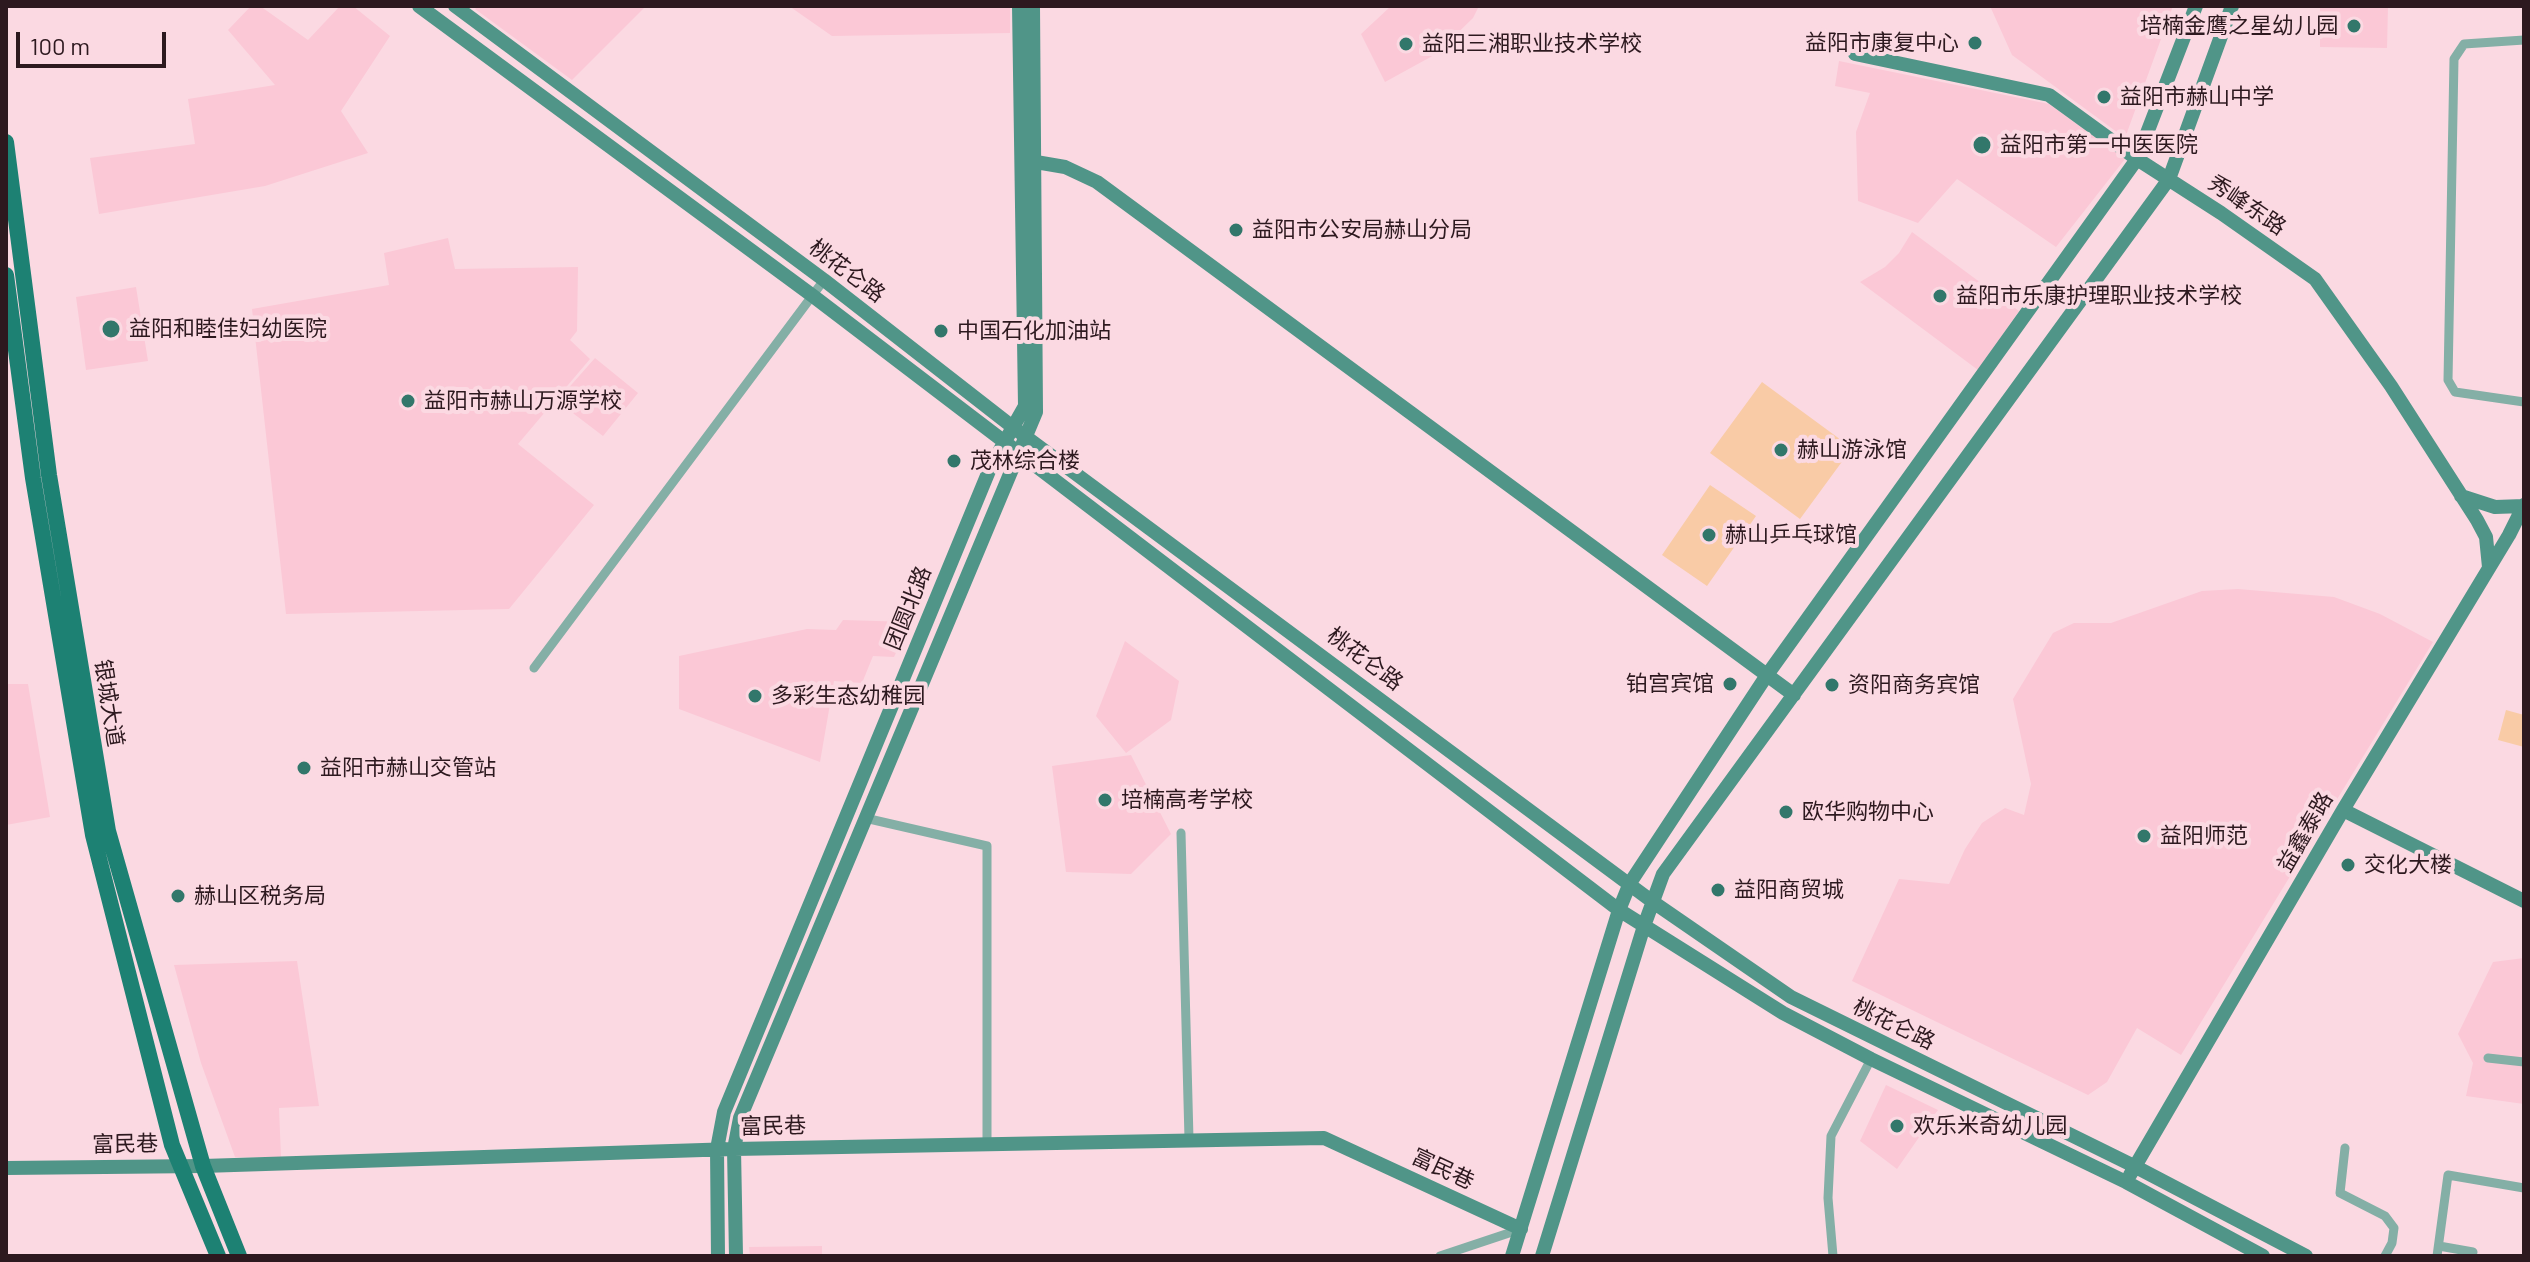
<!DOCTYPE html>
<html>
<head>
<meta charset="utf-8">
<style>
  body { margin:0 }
  #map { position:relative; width:2530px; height:1262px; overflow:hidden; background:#fbd9e2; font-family:Barlow,sans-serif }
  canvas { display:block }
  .frame { position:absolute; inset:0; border:8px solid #2d191f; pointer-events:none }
  .scale { position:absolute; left:16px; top:32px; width:150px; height:36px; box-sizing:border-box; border:4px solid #2d191f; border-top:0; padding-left:10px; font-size:24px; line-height:28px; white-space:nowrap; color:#2d191f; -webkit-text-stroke:6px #fbd9e2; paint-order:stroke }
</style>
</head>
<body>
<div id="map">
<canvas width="2530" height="1262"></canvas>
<div class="frame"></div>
<div class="scale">100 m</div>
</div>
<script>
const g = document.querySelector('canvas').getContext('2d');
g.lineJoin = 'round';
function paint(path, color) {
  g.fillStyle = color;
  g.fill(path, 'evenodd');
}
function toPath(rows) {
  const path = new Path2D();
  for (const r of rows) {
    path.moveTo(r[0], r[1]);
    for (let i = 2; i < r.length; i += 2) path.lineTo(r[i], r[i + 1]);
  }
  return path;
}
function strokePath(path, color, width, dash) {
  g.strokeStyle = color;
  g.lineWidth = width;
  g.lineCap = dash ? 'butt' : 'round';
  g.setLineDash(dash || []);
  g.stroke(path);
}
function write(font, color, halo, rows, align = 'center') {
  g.font = font + ' Barlow,"Noto Sans SC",sans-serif';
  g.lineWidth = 8;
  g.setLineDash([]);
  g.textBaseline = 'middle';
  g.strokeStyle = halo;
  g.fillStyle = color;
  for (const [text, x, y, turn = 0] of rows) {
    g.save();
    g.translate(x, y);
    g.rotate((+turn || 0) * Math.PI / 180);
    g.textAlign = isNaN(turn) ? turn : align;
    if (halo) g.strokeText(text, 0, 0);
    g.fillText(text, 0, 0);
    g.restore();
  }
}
const built = toPath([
  [251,6,260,6,308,40,340,6,353,6,390,36,341,111,368,153,265,186,99,214,90,158,195,144,188,99,275,85,228,30],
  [478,6,646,6,572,80,475,9],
  [789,6,1010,6,1010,33,832,36],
  [1391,6,1479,6,1473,18,1436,54,1385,82,1361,34],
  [1990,6,2173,6,2125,138,2012,55],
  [2320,6,2388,6,2387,48,2320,47],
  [1839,61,2049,104,2125,159,2056,247,1957,179,1918,223,1858,201,1856,132,1870,93,1835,86],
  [1912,232,2019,311,1978,370,1860,282,1885,267,1899,253],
  [448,238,455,269,578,267,577,331,570,340,590,359,518,444,594,505,509,609,286,614,252,309,389,285,384,253],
  [136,287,148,361,86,370,76,297],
  [595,358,638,393,603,436,557,401],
  [2238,589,2334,597,2380,614,2433,642,2181,1055,2137,1028,2107,1082,2088,1095,1852,981,1899,879,1949,884,1965,849,1982,823,2005,808,2024,815,2031,784,2013,699,2053,633,2074,623,2111,623,2202,591],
  [843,620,910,622,894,657,873,656,862,683,834,681,820,762,679,709,679,656,807,629,836,630],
  [1125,641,1179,681,1171,720,1126,753,1096,716],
  [6,684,28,684,50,817,6,825],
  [1131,755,1171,834,1131,874,1066,872,1052,766],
  [2524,958,2524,1104,2466,1096,2473,1063,2458,1034,2493,962],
  [297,961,319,1106,279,1108,281,1157,235,1157,201,1063,174,965],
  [1886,1085,1938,1110,1897,1169,1860,1141],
  [822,1246,822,1256,750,1256,749,1247]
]);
const green = toPath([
  [1762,382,1852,448,1800,519,1710,453],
  [1710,485,1756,516,1707,586,1662,555],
  [2506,710,2524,715,2524,747,2498,740]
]);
const street = toPath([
  [2524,40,2464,44,2454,59,2448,380,2455,392,2524,402],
  [534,668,824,280],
  [865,818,987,846,987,1144],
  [1181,833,1189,1139],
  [2488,1058,2524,1062],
  [2345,1148,2340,1193,2385,1216,2394,1228,2392,1243,2385,1256],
  [2439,1246,2473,1252,2472,1256],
  [1440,1256,1521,1229],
  [1833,1256,1828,1198,1831,1136,1871,1059],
  [2437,1256,2448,1175,2524,1188]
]);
const secondary = toPath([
  [419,6,813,296,1619,910,1783,1013,1871,1059,2126,1182,2263,1256],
  [455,6,824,280,1014,428,1653,902,1791,997,2134,1166,2306,1256],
  [1855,54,2049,95,2137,159,2221,213,2315,279,2391,386,2477,520,2486,537,2489,567],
  [1030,161,1065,167,1097,182,1794,695],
  [2461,496,2495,507,2524,506],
  [2343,810,2524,901],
  [6,1168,203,1166,734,1149,1324,1138,1521,1229],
  [2130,1175,2343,810,2509,535,2524,505],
  [718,1256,717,1149,724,1112,991,466,1025,406,1019,6],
  [736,1256,734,1149,740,1118,1036,412,1033,6],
  [1512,1256,1619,910,1630,883,1767,675,2137,159,2196,6],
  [1542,1256,1644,926,1663,874,2169,179,2232,6]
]);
const primary = toPath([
  [6,142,49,475,108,831,203,1166,239,1256],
  [6,275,33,478,93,835,172,1145,218,1256]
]);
const markers = [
  [2354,26,8,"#32776b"],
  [1975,43,8,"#32776b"],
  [1406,44,8,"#32776b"],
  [2104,97,8,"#32776b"],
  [1982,145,10,"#32776b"],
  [1236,230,8,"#32776b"],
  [1940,296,8,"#32776b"],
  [111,329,10,"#32776b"],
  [941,331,8,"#32776b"],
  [408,401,8,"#32776b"],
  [1781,450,8,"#32776b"],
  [954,461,8,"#32776b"],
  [1709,535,8,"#32776b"],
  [1730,684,8,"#32776b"],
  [1832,685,8,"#32776b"],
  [755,696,8,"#32776b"],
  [304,768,8,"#32776b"],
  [1105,800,8,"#32776b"],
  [1786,812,8,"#32776b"],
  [2144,836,8,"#32776b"],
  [2348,865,8,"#32776b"],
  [1718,890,8,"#32776b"],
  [178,896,8,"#32776b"],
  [1897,1126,8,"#32776b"]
];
const poiNames = [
  ["培楠金鹰之星幼儿园",2338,26,"right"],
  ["益阳市康复中心",1959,43,"right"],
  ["益阳三湘职业技术学校",1422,44],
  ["益阳市赫山中学",2120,97],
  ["益阳市第一中医医院",2000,145],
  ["益阳市公安局赫山分局",1252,230],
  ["益阳市乐康护理职业技术学校",1956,296],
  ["益阳和睦佳妇幼医院",129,329],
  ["中国石化加油站",957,331],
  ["益阳市赫山万源学校",424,401],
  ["赫山游泳馆",1797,450],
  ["茂林综合楼",970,461],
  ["赫山乒乓球馆",1725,535],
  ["铂宫宾馆",1714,684,"right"],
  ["资阳商务宾馆",1848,685],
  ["多彩生态幼稚园",771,696],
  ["益阳市赫山交管站",320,768],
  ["培楠高考学校",1121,800],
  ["欧华购物中心",1802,812],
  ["益阳师范",2160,836],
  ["交化大楼",2364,865],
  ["益阳商贸城",1734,890],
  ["赫山区税务局",194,896],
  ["欢乐米奇幼儿园",1913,1126]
];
const streetNames = [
  ["秀峰东路",2247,205,34],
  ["桃花仑路",847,271,37],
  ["团圆北路",908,608,-68],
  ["桃花仑路",1365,659,37],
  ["银城大道",109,703,81],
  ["益鑫泰路",2305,832,-60],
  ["桃花仑路",1894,1024,26],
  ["富民巷",773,1126,-1],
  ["富民巷",125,1144,-1],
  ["富民巷",1443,1169,25]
];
paint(built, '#fbc8d6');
paint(green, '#f9cba6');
strokePath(street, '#84afa6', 9);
strokePath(secondary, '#509588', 14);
strokePath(primary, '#1d8173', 16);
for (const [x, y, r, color] of markers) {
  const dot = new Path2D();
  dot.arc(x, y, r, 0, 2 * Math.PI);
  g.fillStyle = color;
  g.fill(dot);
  strokePath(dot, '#fbd9e2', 3);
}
write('22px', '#2d191f', '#fbd9e2', poiNames, 'left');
write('22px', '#2d191f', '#fbd9e2', streetNames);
</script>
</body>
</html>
